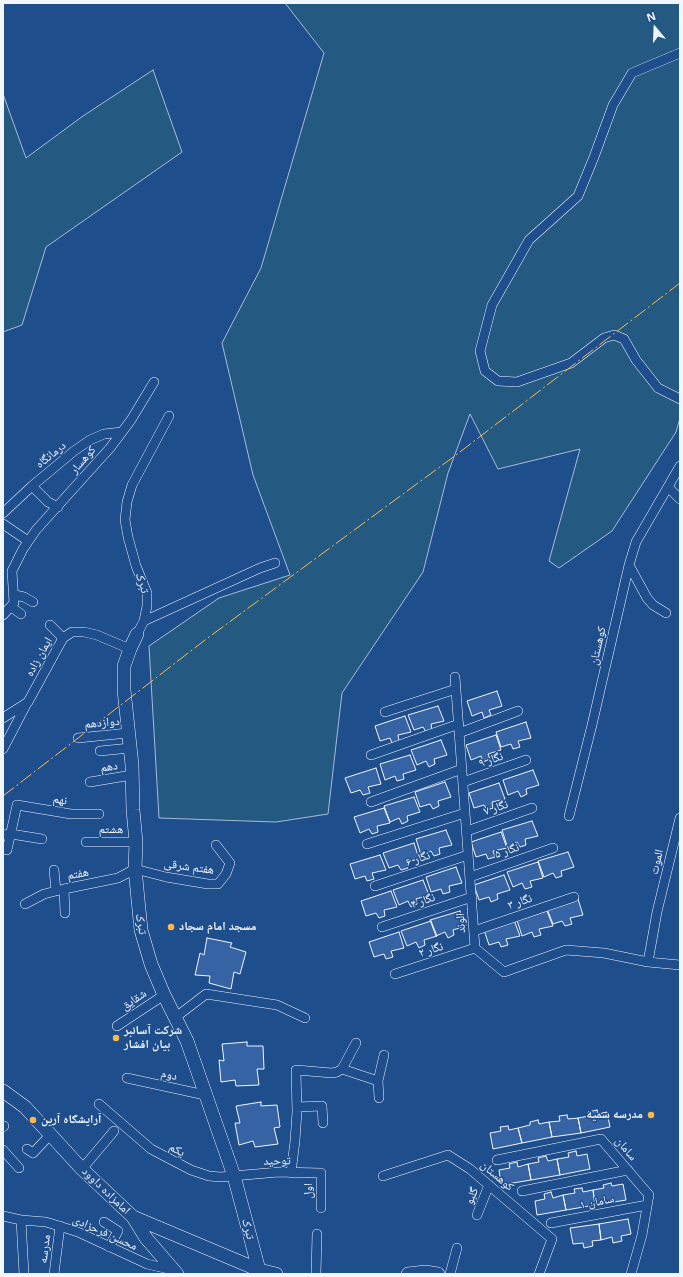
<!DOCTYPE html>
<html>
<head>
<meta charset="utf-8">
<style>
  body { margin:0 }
  #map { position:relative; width:683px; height:1277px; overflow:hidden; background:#1f4e8c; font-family:"Open Sans",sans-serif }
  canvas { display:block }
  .frame { position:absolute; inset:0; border:4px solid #f2f6ff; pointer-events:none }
  .north { position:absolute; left:635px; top:8px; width:40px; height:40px; -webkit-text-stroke:3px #1f4e8c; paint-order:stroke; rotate:341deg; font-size:11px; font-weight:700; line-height:16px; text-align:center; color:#f2f6ff }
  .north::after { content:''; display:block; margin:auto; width:14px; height:18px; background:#f2f6ff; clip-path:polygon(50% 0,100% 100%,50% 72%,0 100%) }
</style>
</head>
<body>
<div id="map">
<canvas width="683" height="1277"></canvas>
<div class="frame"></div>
<div class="north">N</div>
</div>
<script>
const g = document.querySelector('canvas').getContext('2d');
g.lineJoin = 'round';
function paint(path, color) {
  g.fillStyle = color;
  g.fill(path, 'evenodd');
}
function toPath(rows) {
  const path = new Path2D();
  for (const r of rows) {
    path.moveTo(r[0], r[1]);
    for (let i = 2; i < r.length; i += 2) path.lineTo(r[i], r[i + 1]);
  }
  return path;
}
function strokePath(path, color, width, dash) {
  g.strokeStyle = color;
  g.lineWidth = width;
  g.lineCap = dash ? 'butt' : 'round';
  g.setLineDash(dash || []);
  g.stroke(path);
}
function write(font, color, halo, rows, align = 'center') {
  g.font = font + ' "Open Sans","Noto Naskh Arabic",sans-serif';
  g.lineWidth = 3;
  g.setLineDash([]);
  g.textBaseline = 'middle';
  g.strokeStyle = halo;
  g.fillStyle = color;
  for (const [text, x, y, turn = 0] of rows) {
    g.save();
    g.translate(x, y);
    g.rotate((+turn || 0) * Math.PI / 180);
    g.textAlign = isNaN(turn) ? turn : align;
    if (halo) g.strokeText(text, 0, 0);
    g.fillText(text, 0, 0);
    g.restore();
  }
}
const green = toPath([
  [285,3,680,3,680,418,676,432,612,531,559,568,549,561,580,449,498,469,470,414,448,473,423,572,342,693,328,814,276,822,159,818,149,646,219,598,290,575,253,475,222,343,261,268,324,53,285,3],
  [153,70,182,152,46,247,22,325,3,332,3,94,26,158,83,116,153,70]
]);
const building = toPath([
  [497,691,502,706,489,710,491,715,484,718,482,712,472,716,467,701,497,691],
  [438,706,444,721,431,724,432,730,426,732,423,727,414,730,408,715,438,706],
  [405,716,411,732,398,735,399,741,392,743,390,738,380,741,375,726,405,716],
  [526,722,531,738,518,741,520,747,513,749,511,744,501,747,496,732,526,722],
  [496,735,501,750,488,754,490,759,483,762,481,756,471,760,466,745,496,735],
  [441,740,447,755,434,759,435,764,429,767,426,761,417,765,411,750,441,740],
  [410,755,416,770,403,774,404,779,397,781,395,776,385,780,380,764,410,755],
  [376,768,381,784,368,787,370,793,363,795,360,790,351,793,345,778,376,768],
  [533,770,539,785,526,789,527,794,521,797,518,791,508,795,503,780,533,770],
  [445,782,451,797,438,801,439,806,433,809,430,804,420,807,415,792,445,782],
  [499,783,505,799,492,802,493,808,487,810,484,805,474,808,469,793,499,783],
  [414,797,420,812,407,816,408,821,402,824,399,818,390,822,384,806,414,797],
  [384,808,390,823,377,826,378,832,372,834,369,829,360,833,354,817,384,808],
  [532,821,538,836,525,839,526,845,520,847,517,842,507,846,502,830,532,821],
  [446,830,452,845,439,848,440,854,434,856,431,851,421,855,416,839,446,830],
  [501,832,507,848,493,851,495,857,488,859,486,854,476,857,471,842,501,832],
  [414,843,419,859,406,862,408,868,401,870,398,865,389,868,383,853,414,843],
  [568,852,574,867,561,871,562,876,556,878,553,873,544,877,538,861,568,852],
  [380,855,386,870,372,873,374,879,367,881,365,876,355,879,350,864,380,855],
  [538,862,543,878,530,881,532,887,525,889,522,883,513,887,507,872,538,862],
  [456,867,462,883,449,886,450,892,443,894,441,889,431,892,426,877,456,867],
  [504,875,510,890,497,894,498,899,491,902,489,897,479,900,474,885,504,875],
  [423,880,429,895,416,899,417,904,411,907,408,901,399,905,393,890,423,880],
  [391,891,397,907,384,910,385,916,379,918,376,913,366,916,361,901,391,891],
  [578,899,583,915,570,918,572,924,565,926,562,921,553,924,547,909,578,899],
  [460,911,466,926,453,930,454,935,448,938,445,932,436,936,430,920,460,911],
  [547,911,553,926,539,929,541,935,534,937,532,932,522,936,517,920,547,911],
  [514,920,520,936,506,939,508,945,501,947,499,942,489,945,484,930,514,920],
  [431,921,437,936,424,940,425,945,419,948,416,942,407,946,401,931,431,921],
  [399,932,404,948,391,951,393,957,386,959,384,954,374,957,369,942,399,932],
  [207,938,232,943,230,947,246,952,240,974,234,972,231,989,209,983,210,976,195,975,200,953,204,955,207,938],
  [247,1042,247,1046,263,1046,264,1069,257,1069,259,1085,236,1086,235,1080,221,1082,219,1060,224,1061,222,1044,247,1042],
  [261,1102,261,1106,277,1105,280,1127,274,1128,278,1144,255,1147,253,1141,239,1145,235,1123,240,1123,236,1106,261,1102],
  [597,1110,598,1114,607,1112,610,1127,581,1133,578,1118,589,1116,588,1112,597,1110],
  [567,1115,568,1119,578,1118,581,1133,552,1137,549,1122,560,1121,559,1116,567,1115],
  [538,1120,539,1124,549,1122,552,1137,522,1143,518,1128,530,1125,530,1122,538,1120],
  [508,1126,509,1130,518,1128,522,1143,493,1149,490,1133,501,1131,500,1127,508,1126],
  [576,1151,577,1156,587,1154,590,1169,560,1175,557,1159,569,1157,568,1153,576,1151],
  [546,1156,548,1161,557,1159,560,1175,531,1180,528,1164,539,1162,538,1158,546,1156],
  [517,1162,518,1167,528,1164,531,1180,501,1185,499,1170,510,1168,509,1164,517,1162],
  [611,1183,612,1186,623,1184,626,1200,595,1205,593,1190,604,1188,603,1185,611,1183],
  [582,1188,583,1192,593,1190,595,1205,566,1210,563,1195,575,1193,574,1189,582,1188],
  [551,1192,553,1198,563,1195,566,1210,537,1215,535,1201,545,1199,544,1194,551,1192],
  [628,1219,631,1234,621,1236,622,1241,613,1243,612,1237,601,1240,599,1224,628,1219],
  [599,1224,601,1240,592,1241,593,1246,584,1248,583,1243,573,1244,570,1228,599,1224]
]);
const street = toPath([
  [680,53,632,73,613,105,594,157,578,196,529,240,492,305,480,351,485,371,498,381,517,382,571,363,604,338,614,335,624,339,636,360,658,388,680,399],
  [32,486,48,502,58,507],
  [669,488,680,499],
  [3,513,32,486,74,451,90,440,104,434,122,432],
  [3,524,28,541],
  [629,565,647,598,653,605,666,613],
  [15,595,24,597,33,602],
  [11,607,21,614],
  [3,615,14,603,12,571,23,549,36,530,110,448,131,420,154,382],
  [144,621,260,568,275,563],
  [50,625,63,638],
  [137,634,144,621,147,606,147,593,136,566,128,537,125,520,127,502,132,485,169,416],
  [455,677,475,948,504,972,566,950,604,953,648,962,680,965],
  [385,712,456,689],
  [3,718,28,702,63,638,72,632,84,632,97,635,130,649],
  [459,733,518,711],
  [78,738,128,733],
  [3,749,27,703],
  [100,751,130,748],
  [371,755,459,724],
  [90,782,132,775],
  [463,782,526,760],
  [371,802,462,769],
  [569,816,592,725,629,565,636,542,680,466],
  [467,831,532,808],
  [3,835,11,834,42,839],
  [86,842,136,842],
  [367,844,465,813],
  [3,849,7,850,17,805,71,814,99,814],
  [54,870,56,891],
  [470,877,553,848],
  [375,886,468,855],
  [64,889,65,913],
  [25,904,44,894,64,889,118,878,135,869,166,877,208,884,218,884,226,874,230,863,216,845],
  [382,927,472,897],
  [474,931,574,897],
  [648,962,657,912,680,818],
  [395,974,475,948],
  [176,1017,206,994,277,1005,305,1018],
  [117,1026,164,995],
  [342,1069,378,1081],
  [127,1078,205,1095],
  [379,1098,378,1081,384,1055],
  [99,1104,151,1149,191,1170,209,1176,221,1177,279,1172,321,1173,321,1208],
  [297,1107,322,1106,323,1123],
  [3,1127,4,1126],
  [27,1149,33,1153,51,1134],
  [3,1150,19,1168],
  [497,1160,601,1139,649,1195,642,1235,631,1274],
  [82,1169,114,1131],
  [291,1173,295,1141,297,1112,296,1070,332,1073,337,1072,342,1069,356,1043],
  [383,1176,448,1155,470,1169,552,1239,539,1274],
  [522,1191,628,1170],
  [477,1215,489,1185],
  [3,1216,21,1220,46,1222,78,1232,147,1264,173,1270],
  [21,1220,24,1274],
  [104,1222,118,1231,109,1247],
  [551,1223,647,1205],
  [54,1274,60,1226],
  [316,1274,317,1234],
  [450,1274,457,1248]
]);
const secondary = toPath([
  [137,634,130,649,124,666,124,690,132,765,133,810,136,842,135,869,141,930,151,964,164,995,187,1041,234,1176,259,1270],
  [3,1091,25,1107,82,1169,133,1217,259,1270,276,1274],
  [133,1217,146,1238,177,1274],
  [408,1274,425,1272,438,1274]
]);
const power = toPath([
  [3,796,205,640,456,455,680,283]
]);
const markers = [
  [171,927,4,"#ffb74d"],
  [116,1038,4,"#ffb74d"],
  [651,1115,4,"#ffb74d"],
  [33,1120,4,"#ffb74d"]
];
const streetNames = [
  ["درمانگاه",51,455,-39],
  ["کوهسار",83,460,-49],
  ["تبرک",142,583,72],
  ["کوهستان",598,646,-77],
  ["ایمان زاده",39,657,-61],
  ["دوازدهم",102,723,-5],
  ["نگار ۹",491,760,-19],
  ["دهم",109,767,-9],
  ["نهم",60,800,9],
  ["نگار ۷",496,808,-19],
  ["هشتم",111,830],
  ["نگار ۵",507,851,-19],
  ["نگار ۶",418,859,-19],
  ["الموت",657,862,-77],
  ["هفتم شرقی",189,867,8],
  ["هفتم",78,874,-10],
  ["نگار ۴",423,901,-19],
  ["نگار ۳",520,902,-19],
  ["الوند",461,923,-94],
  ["تبرک",141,924,80],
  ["نگار ۲",431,950,-18],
  ["شقایق",134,1000,-34],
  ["دوم",169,1075,12],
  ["سامان",626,1149,50],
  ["یکم",177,1150,28],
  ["توحید",277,1161,-1],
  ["کوهستان",497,1176,41],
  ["امامزاده داوود",106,1191,44],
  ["اول",309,1191,-90],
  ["گلبو",472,1196,-68],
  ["سامان ۱",597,1202,-11],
  ["تبرک",248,1229,76],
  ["محسن فرحزادی",105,1233,24],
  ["مدرسه",45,1249,-83]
];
const poiNames = [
  ["مسجد امام سجاد",179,927],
  ["شرکت آسانبر",124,1031],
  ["بیان افشار",124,1045],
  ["مدرسه سمیه",643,1115,"right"],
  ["آرایشگاه آرین",41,1120]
];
paint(green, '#245a82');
strokePath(green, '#a8bbd7', 1);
paint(building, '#3563a3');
strokePath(building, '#f2f6ff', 1);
strokePath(street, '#f2f6ff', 10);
strokePath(secondary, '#f2f6ff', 14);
strokePath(street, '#1f4e8c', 9);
strokePath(secondary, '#1f4e8c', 13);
strokePath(power, '#ffb74d', 1, [14, 3, 2, 3]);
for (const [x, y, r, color] of markers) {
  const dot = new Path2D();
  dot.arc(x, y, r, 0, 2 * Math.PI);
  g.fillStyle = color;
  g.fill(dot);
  strokePath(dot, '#1f4e8c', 1.5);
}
write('12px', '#f2f6ff', '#1f4e8c', streetNames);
write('bold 12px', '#f2f6ff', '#1f4e8c', poiNames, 'left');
</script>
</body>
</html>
